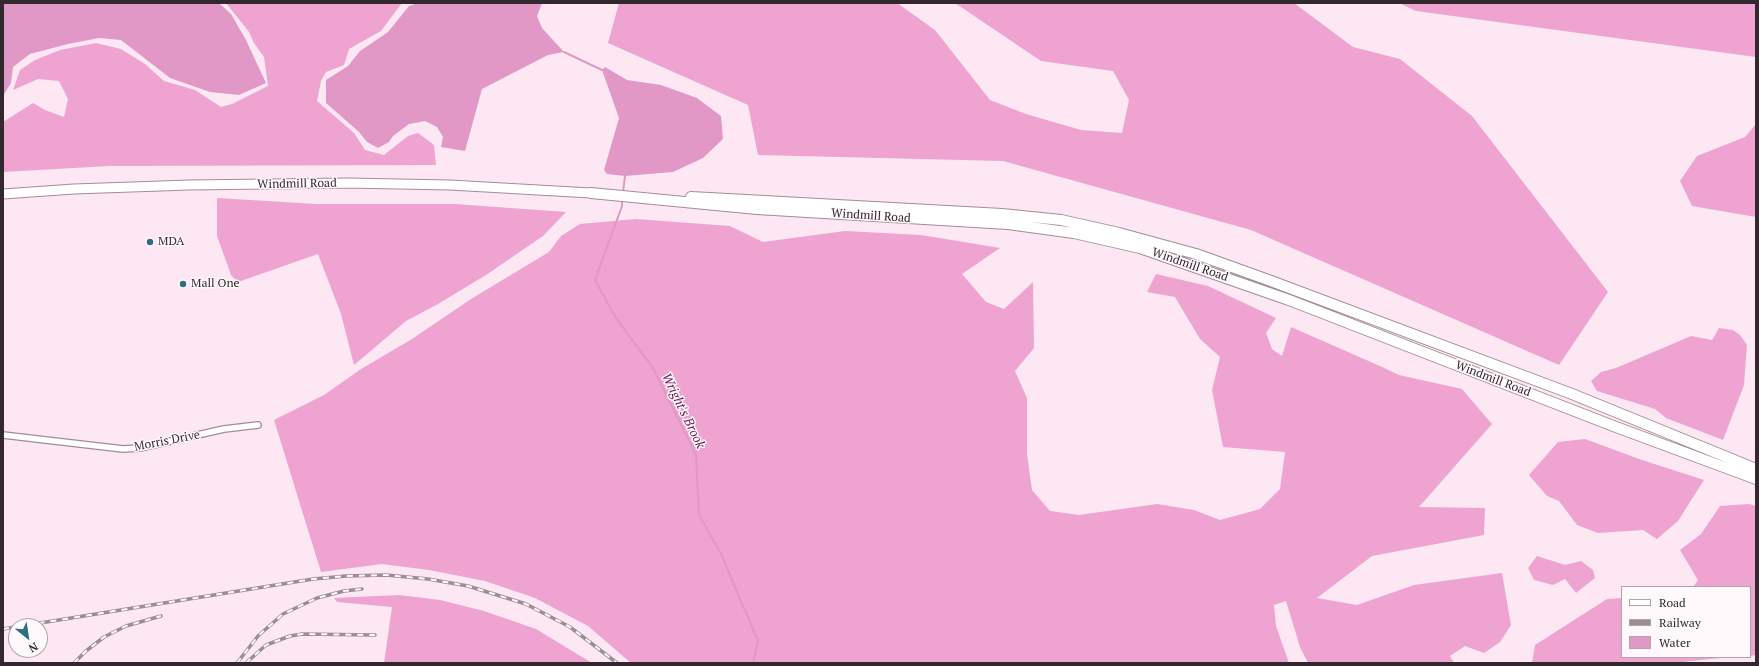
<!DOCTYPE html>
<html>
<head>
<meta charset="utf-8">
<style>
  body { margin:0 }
  #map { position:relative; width:1759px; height:666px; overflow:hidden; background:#fce7f3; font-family:"PT Serif",serif }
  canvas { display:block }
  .frame { position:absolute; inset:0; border:4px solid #32282e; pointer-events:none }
  .legend { position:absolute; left:1621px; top:586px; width:130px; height:72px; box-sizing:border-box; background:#fff9fc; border:1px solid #ada5aa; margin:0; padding:5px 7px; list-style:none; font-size:12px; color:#32282e }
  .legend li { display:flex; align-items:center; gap:8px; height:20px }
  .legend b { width:20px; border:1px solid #ada5aa }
  .north { position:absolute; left:8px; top:618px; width:40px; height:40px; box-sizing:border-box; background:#fff9fc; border:1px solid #ada5aa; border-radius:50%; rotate:150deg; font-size:11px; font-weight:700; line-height:16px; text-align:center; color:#32282e }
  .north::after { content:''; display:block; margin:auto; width:14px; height:18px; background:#2d6e81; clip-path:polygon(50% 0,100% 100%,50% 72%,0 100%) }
</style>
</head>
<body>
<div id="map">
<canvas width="1759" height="666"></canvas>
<div class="frame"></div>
<ul class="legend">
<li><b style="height:5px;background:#fff"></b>Road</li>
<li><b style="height:5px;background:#9b8c95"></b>Railway</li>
<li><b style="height:11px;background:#e198c6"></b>Water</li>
</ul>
<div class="north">N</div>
</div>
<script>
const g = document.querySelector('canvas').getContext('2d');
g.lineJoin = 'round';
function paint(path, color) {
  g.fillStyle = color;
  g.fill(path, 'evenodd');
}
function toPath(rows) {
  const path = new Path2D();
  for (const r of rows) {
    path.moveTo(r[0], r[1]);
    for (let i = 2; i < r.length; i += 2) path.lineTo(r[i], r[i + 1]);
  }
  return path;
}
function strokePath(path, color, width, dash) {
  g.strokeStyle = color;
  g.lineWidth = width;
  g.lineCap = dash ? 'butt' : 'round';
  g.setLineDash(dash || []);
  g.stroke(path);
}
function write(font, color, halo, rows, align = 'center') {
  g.font = font + ' "PT Serif",serif';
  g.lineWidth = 3;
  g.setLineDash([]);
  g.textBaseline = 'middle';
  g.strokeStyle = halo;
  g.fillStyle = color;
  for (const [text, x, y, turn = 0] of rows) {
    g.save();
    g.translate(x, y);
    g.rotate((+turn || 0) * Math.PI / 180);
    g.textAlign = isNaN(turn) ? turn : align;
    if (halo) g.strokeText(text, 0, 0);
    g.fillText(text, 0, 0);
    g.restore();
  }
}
const forest = toPath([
  [226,3,402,3,381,31,349,49,344,65,326,72,321,81,317,101,354,133,365,150,384,155,408,136,418,133,434,145,436,165,109,166,3,172,3,122,33,103,45,110,64,117,68,99,59,81,38,79,13,90,20,70,35,60,60,50,96,43,121,49,145,64,164,81,195,90,221,107,232,104,268,86,264,57,254,43,249,32],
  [619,3,897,3,935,30,990,100,1026,114,1081,130,1122,133,1129,100,1113,71,1041,61,955,3,1294,3,1353,47,1400,59,1472,116,1608,292,1559,365,1251,230,1003,161,758,155,748,105,608,43],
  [1399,3,1756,3,1756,57,1416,11],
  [1756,124,1756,217,1692,206,1680,181,1697,156,1745,137],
  [217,198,316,204,455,204,566,212,543,236,486,275,438,304,406,321,354,365,341,314,318,254,238,282,231,275,217,236],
  [636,219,730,226,763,242,845,231,921,235,1000,248,962,274,986,302,1004,309,1033,282,1034,348,1015,371,1027,398,1027,454,1032,490,1050,511,1079,515,1157,504,1194,510,1220,520,1260,509,1280,489,1285,452,1223,447,1212,390,1220,357,1200,339,1175,297,1147,292,1156,274,1208,286,1276,318,1266,333,1272,349,1282,356,1291,327,1380,366,1399,375,1462,389,1492,424,1419,507,1485,508,1484,535,1372,556,1317,598,1357,605,1414,585,1502,573,1511,625,1500,642,1484,653,1465,646,1450,656,1454,663,1308,663,1300,647,1286,601,1274,605,1276,626,1289,663,631,663,588,626,535,598,485,581,429,570,382,564,321,572,274,420,324,395,361,369,412,339,471,299,549,252,561,236,580,224],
  [1719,328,1733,330,1740,335,1747,345,1744,385,1723,440,1666,418,1655,409,1597,391,1591,381,1601,372,1616,368,1691,336,1712,340],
  [1585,439,1642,460,1704,480,1678,521,1657,539,1643,530,1598,533,1577,525,1559,501,1547,496,1529,475,1558,442],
  [1749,504,1756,506,1756,655,1750,656,1750,587,1693,587,1698,580,1680,550,1701,534,1720,506],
  [1537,556,1565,565,1581,561,1593,570,1595,578,1576,593,1565,579,1553,585,1534,580,1528,568],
  [399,595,440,600,484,611,536,629,592,663,384,663,392,607,337,602,334,598],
  [1622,598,1622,657,1729,657,1673,663,1532,663,1535,645,1607,599]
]);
const water = toPath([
  [3,3,219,3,231,14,246,40,266,83,239,95,210,92,170,78,121,40,99,38,68,44,30,54,13,67,11,83,3,96],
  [418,3,542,3,537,16,542,28,564,52,548,55,482,89,465,151,441,147,443,137,437,127,425,121,409,124,393,136,389,142,378,148,367,142,359,132,326,103,326,80,348,66,360,51,388,32,409,6],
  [605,67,627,80,661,85,697,98,721,116,723,139,703,158,673,172,625,176,607,174,604,170,619,118,602,70]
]);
const stream = toPath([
  [564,52,602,70],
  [623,192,625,176],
  [622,198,622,206,595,280,616,318,653,368,696,455,699,515,721,554,758,641,753,663]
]);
const street = toPath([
  [3,435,123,449,140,448,224,429,258,425]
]);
const primary = toPath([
  [3,194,74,189,189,185,347,183,450,185,591,193]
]);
const highway = toPath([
  [591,193,757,209,1008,224,1074,233,1140,248,1289,300,1616,427,1756,479],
  [691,197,1002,214,1061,220,1119,233,1196,254,1271,281,1572,394,1756,469]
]);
const rail = toPath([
  [3,629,313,579,346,576,386,575,428,579,468,586,526,604,570,627,617,663],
  [74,663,86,651,104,637,126,626,161,616],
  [237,663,258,636,283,614,317,598,344,591,362,589],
  [246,663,266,645,290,636,302,634,375,635]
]);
const markers = [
  [150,242,4,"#2d6e81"],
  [183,284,4,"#2d6e81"]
];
const streetNames = [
  ["Windmill Road",297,184,-1],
  ["Windmill Road",871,216,4],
  ["Windmill Road",1190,265,19],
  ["Windmill Road",1493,379,21],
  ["Morris Drive",167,441,-11]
];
const poiNames = [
  ["MDA",158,242],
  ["Mall One",191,284]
];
const waterNames = [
  ["Wright's Brook",683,411,64]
];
paint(forest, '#eea3d1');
paint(water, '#e198c6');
strokePath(stream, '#e198c6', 2);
strokePath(street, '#a38c9a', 8);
strokePath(primary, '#a38c9a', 11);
strokePath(highway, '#a38c9a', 12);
strokePath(street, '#fff', 5.5);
strokePath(primary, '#fff', 9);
strokePath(highway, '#fff', 10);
strokePath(rail, '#9b8c95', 3.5);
strokePath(rail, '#fff9fc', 2, [6]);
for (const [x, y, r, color] of markers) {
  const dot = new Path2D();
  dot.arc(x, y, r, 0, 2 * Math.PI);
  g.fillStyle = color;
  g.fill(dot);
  strokePath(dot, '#fff9fc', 1.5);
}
write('12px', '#32282e', '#fff9fc', streetNames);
write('12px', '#32282e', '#fff9fc', poiNames, 'left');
write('italic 13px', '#6a1452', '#fff9fc', waterNames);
</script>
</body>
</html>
